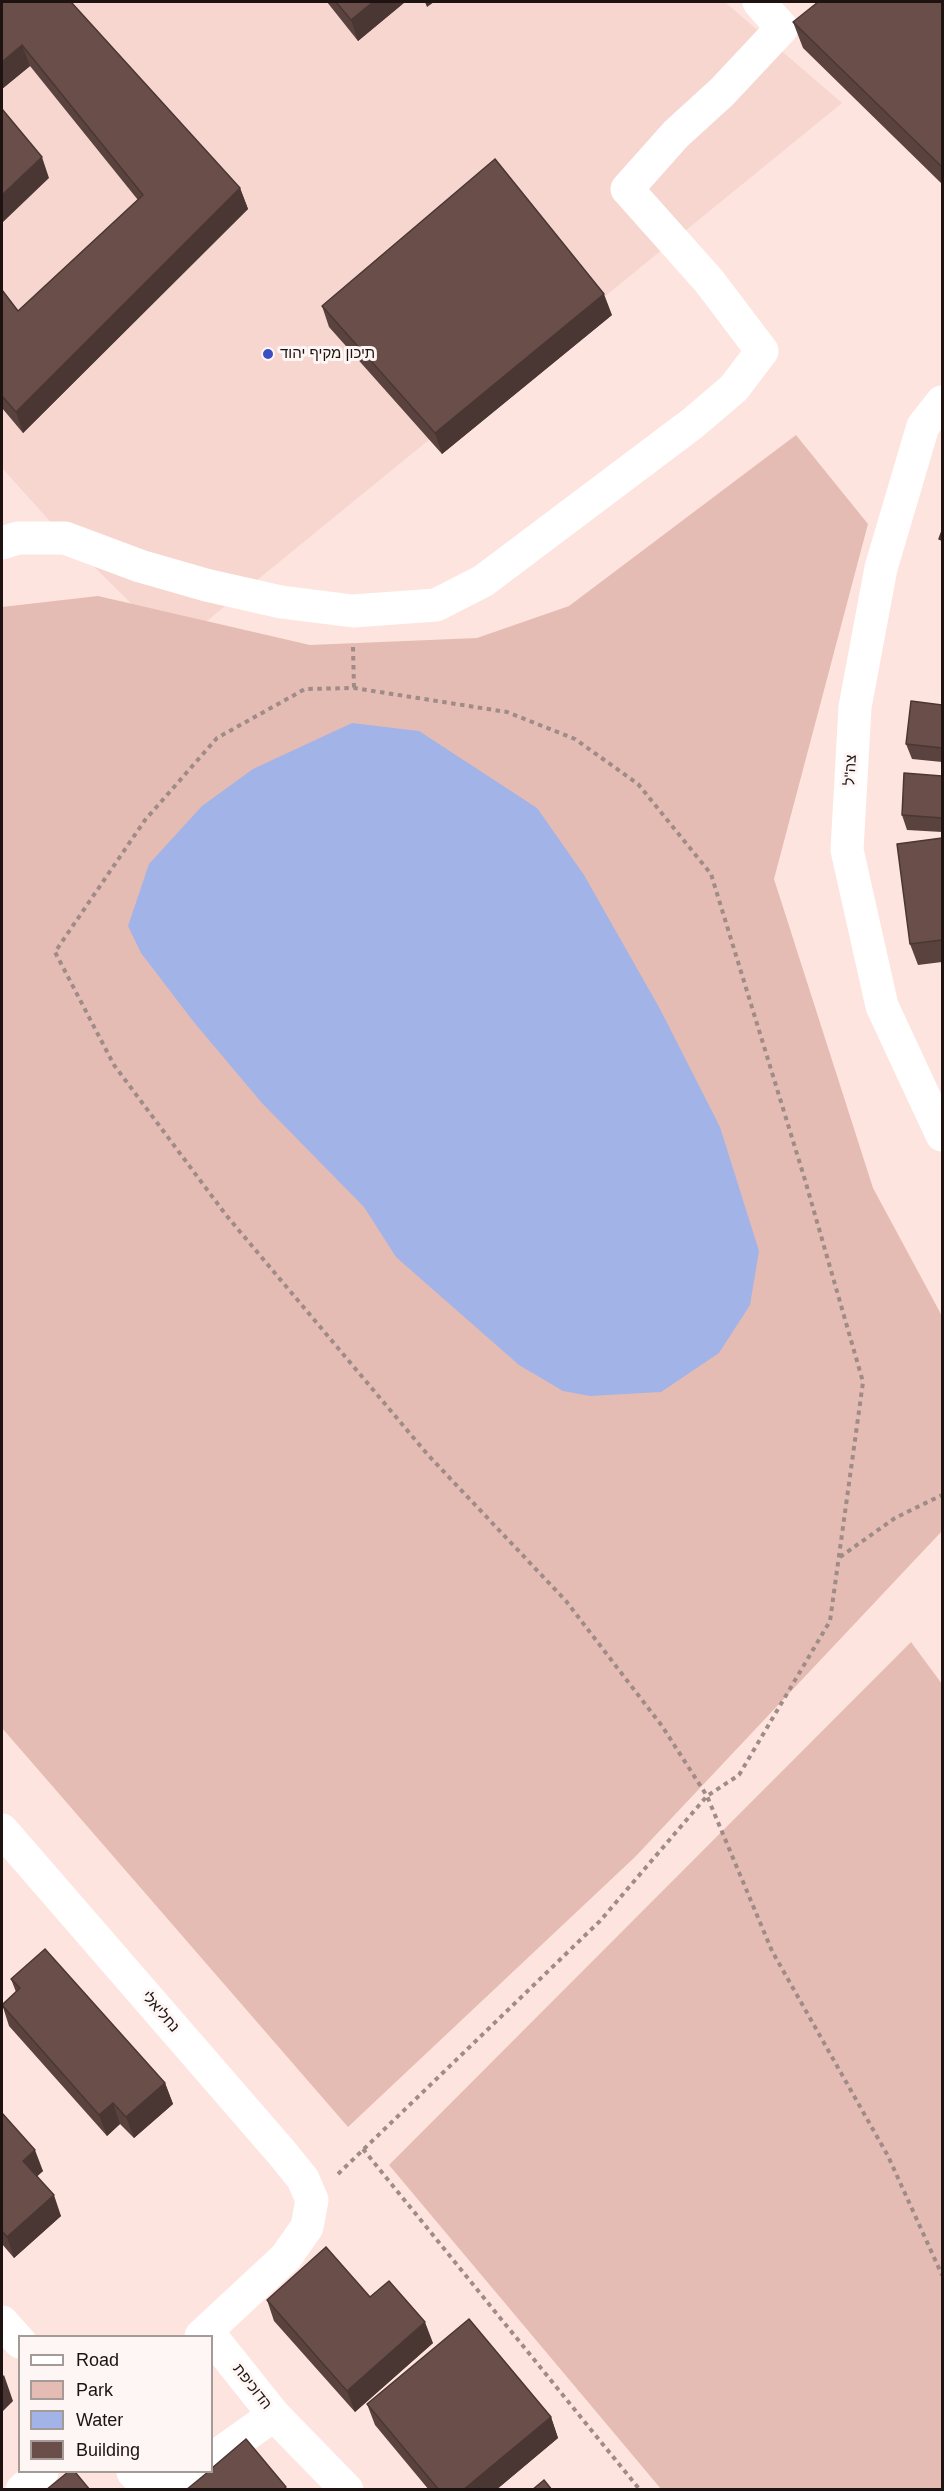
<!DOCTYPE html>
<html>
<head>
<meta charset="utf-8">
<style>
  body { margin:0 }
  #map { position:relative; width:944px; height:2491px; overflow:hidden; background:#fee4de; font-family:Arial,sans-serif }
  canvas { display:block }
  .frame { position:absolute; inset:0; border:3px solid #1e1311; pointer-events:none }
  .legend { position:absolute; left:18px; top:2335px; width:195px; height:138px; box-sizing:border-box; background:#fdf6f4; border:2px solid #a49b99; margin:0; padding:8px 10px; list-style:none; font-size:18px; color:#1e1311 }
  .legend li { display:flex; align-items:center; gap:12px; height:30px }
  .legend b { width:30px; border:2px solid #a49b99 }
</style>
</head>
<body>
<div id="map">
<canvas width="944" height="2491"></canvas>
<div class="frame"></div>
<ul class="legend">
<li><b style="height:8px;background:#fff"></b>Road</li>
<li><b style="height:16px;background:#e5bcb3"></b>Park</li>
<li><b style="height:16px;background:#a2b3e8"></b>Water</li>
<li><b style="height:16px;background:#694e49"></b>Building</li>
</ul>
</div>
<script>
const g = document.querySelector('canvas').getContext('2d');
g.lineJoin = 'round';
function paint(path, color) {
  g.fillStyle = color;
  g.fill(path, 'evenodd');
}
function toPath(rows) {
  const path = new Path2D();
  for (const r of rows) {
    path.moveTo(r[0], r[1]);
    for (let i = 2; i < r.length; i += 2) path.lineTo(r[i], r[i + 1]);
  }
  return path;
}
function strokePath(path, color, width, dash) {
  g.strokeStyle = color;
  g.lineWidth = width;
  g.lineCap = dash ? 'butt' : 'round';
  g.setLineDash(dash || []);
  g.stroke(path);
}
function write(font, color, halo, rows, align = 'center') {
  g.font = font + ' Arial,Heebo,sans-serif';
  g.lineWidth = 6;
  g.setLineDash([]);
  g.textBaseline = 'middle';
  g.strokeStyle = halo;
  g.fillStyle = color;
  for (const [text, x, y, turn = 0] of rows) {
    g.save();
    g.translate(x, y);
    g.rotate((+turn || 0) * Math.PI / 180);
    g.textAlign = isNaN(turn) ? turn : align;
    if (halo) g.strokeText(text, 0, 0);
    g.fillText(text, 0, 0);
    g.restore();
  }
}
const built = toPath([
  [2,2,725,2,842,103,175,647,65,538,2,468]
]);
const green = toPath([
  [796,435,868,524,774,879,873,1188,942,1316,942,1531,635,1857,348,2127,2,1728,2,607,98,596,310,645,477,638,569,606],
  [911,1642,942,1684,942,2489,661,2489,389,2165]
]);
const water = toPath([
  [352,723,419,731,537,808,584,875,660,1009,720,1127,759,1251,750,1305,719,1353,661,1392,590,1396,563,1391,519,1365,396,1257,364,1207,261,1102,193,1021,141,953,128,926,149,864,202,806,253,769]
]);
const path = toPath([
  [353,647,354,688],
  [840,1557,895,1518,942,1495],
  [363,2149,640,2490],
  [338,2174,600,1921,707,1796,739,1775,830,1621,863,1382,805,1180,711,874,638,784,575,739,507,712,354,688,305,689,217,738,145,820,55,952,114,1065,226,1215,428,1455,566,1601,662,1726,707,1796,772,1951,888,2156,942,2275]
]);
const minor = toPath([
  [942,402,923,426,881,568,855,707,847,850,882,1006,942,1135],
  [2,543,18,538,65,538,140,566,206,585,281,602,353,611,436,605,483,581,693,423,734,388,762,351,709,281,627,189,676,134,722,92,782,28,759,2],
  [2,1830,282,2153,303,2179,312,2200,307,2227,286,2257,201,2336],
  [2,2322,20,2342],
  [207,2331,274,2415,347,2490],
  [212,2459,274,2415],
  [133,2472,139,2478,163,2487,184,2479,195,2472],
  [22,2490,42,2472]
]);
const wall = toPath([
  [2,2,240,188,248,209,23,433,2,408,2,290,18,311,138,200,30,66,2,89],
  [327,2,405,2,358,41],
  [942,2,942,184,803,48,793,22],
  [322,306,612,315,442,454,329,327],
  [942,705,942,762,912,759,906,744],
  [942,776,942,832,907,830,902,815],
  [942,838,942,962,918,965,910,944],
  [11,1979,165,2083,173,2104,134,2138,120,2124,107,2136,9,2026,2,2004,16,1992],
  [2,2113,43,2171,37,2176,61,2216,14,2258,2,2244],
  [370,2297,433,2343,355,2412,274,2321,267,2300],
  [367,2404,551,2417,558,2438,496,2490,429,2490,375,2425]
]);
const shadedWall = toPath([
  [373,2,405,2,358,41,351,20],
  [425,2,434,2,427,7],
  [22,45,30,66,2,89,2,62],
  [42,157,49,178,2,223,2,195],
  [240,188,248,209,23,433,16,412],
  [604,294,612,315,442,454,435,433],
  [165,2083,173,2104,134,2138,126,2117],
  [113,2103,120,2124,107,2136,99,2115],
  [35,2150,43,2171,31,2182,23,2161],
  [54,2195,61,2216,14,2258,7,2237],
  [425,2322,433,2343,355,2412,347,2391],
  [4,2375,13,2401,2,2412,2,2377],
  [551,2417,558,2438,496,2490,463,2490]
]);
const building = toPath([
  [2,2,71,2,240,188,16,412,2,396,2,290,18,311,143,195,22,45,2,62,2,2],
  [336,2,373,2,351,20,336,2],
  [818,2,942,2,942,167,793,22,818,2],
  [2,109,42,157,2,195,2,109],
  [495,159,604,294,435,433,322,306,495,159],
  [942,531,942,540,939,539,942,531],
  [911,701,942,705,942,748,906,744,911,701],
  [904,773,942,776,942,818,902,815,904,773],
  [942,838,942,940,910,944,897,844,942,838],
  [45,1949,165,2083,126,2117,113,2103,99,2115,2,2005,20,1988,11,1979,45,1949],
  [2,2113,35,2150,23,2161,54,2195,7,2237,2,2231,2,2113],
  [326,2247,370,2297,389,2281,425,2322,347,2391,267,2300,326,2247],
  [469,2319,551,2417,463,2490,439,2490,367,2404,469,2319],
  [246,2439,286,2487,283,2490,186,2490,208,2472,212,2472,212,2468,246,2439],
  [68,2472,75,2472,90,2490,46,2490,68,2472],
  [544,2480,552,2490,532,2490,544,2480]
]);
const markers = [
  [268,354,6,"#3c4fc2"]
];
const poiNames = [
  ["תיכון מקיף יהוד",280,354]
];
const streetNames = [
  ["צה\"ל",851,770,-87],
  ["נחליאלי",160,2012,49],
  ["הדוכיפת",252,2387,52]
];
paint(built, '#f7d6cf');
paint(green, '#e5bcb3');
paint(water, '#a2b3e8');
strokePath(path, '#9f8b87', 4, [4.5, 4.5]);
strokePath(minor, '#fff', 33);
paint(wall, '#5a433f');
paint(shadedWall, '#4a3733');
paint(building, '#694e49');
strokePath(building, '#4a3733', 1.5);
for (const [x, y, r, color] of markers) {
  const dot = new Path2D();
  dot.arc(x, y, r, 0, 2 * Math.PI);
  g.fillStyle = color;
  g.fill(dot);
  strokePath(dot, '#fdf6f4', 2);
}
write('15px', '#1e1311', '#fdf6f4', poiNames, 'left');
write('15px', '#1e1311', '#fdf6f4', streetNames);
</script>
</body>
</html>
